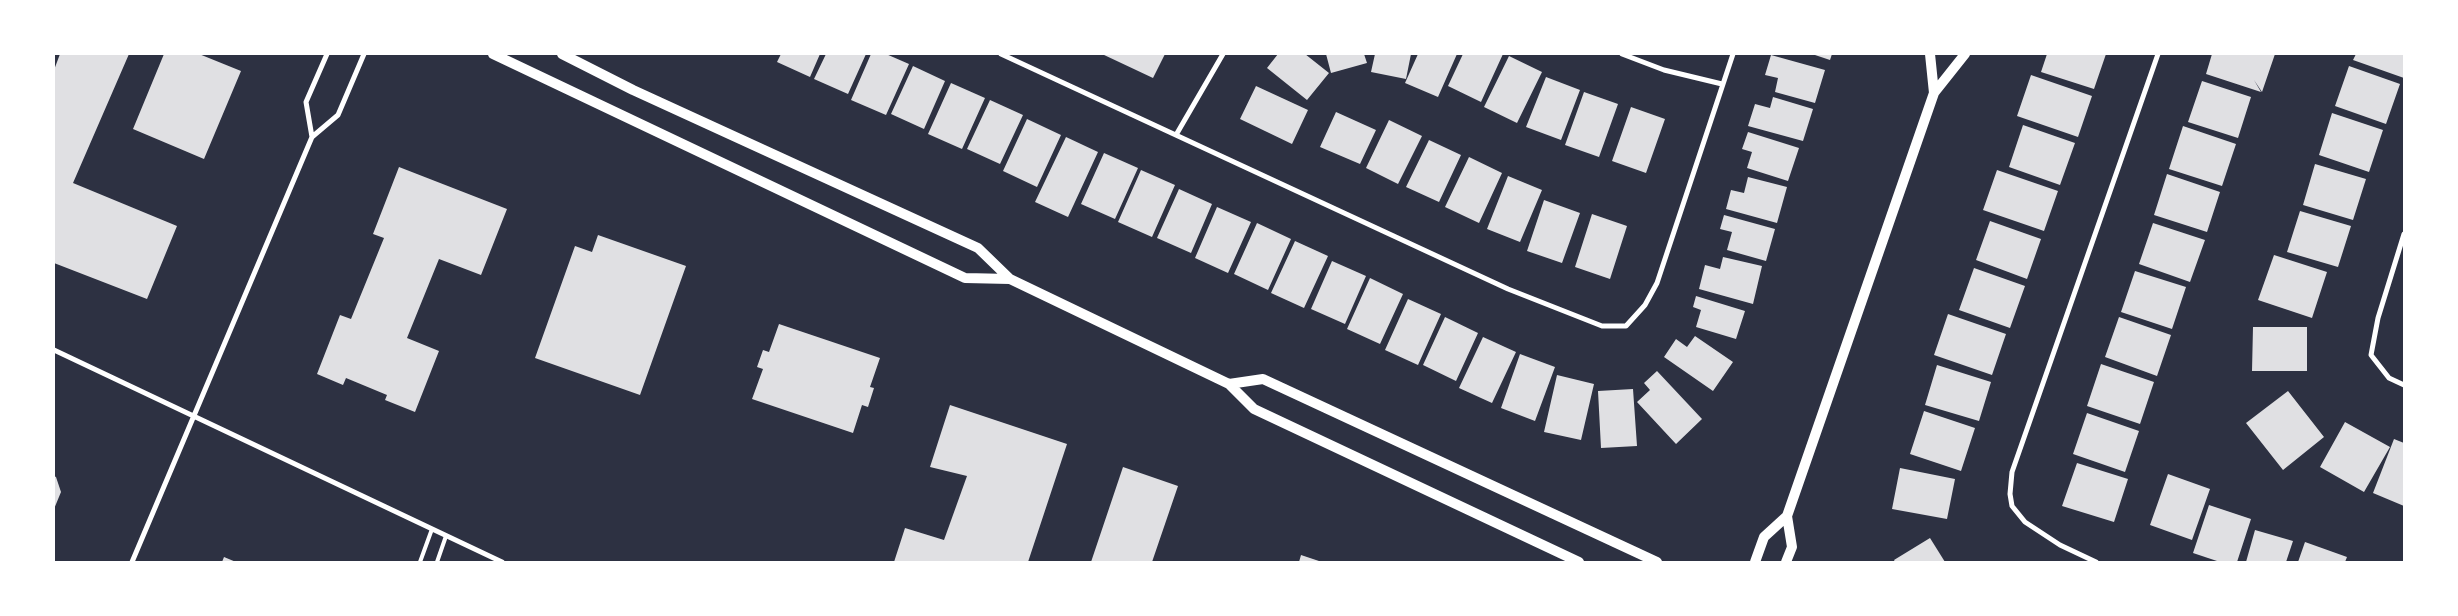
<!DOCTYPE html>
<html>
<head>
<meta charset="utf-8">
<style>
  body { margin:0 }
  #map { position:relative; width:2458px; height:616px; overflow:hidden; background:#2d3142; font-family:Rubik,sans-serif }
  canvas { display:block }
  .frame { position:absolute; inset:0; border:55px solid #fff; pointer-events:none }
</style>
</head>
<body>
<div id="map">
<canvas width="2458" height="616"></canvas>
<div class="frame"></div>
</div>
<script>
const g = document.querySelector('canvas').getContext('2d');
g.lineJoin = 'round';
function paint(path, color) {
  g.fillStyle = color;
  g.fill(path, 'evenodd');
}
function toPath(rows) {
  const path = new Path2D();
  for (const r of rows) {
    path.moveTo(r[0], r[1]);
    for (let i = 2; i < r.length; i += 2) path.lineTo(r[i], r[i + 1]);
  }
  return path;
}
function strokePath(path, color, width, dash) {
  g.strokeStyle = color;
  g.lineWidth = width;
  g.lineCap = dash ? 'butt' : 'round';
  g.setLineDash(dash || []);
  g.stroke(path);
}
const building = toPath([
  [60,54,129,54,73,183,177,226,147,299,54,263,54,70],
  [164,54,199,54,241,71,204,159,133,129],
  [781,54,820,54,810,77,777,62],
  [826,54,866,54,848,94,814,79],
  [871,54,886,54,909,64,886,115,851,100],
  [1102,54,1165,54,1153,78],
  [1278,54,1305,54,1329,73,1307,100,1267,68],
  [1326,54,1364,54,1367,63,1331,73],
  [1375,54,1411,54,1406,79,1371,72],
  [1418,54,1457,54,1438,97,1405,83],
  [1463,54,1503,54,1481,102,1448,86],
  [1812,54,1832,54,1830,60],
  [2047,54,2106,54,2094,89,2041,72],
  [2212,54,2275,54,2262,92,2254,80,2261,92,2206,74],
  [2356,54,2404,54,2404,78,2353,60],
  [1771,55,1825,70,1815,103,1775,92,1778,78,1765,75],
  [1509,56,1542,72,1517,123,1484,107],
  [913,66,945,81,924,129,891,114],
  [2349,66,2400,84,2386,124,2335,106],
  [2031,75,2092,96,2078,137,2017,116],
  [1546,77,1580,90,1561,140,1526,127],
  [2202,81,2251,97,2238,138,2188,122],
  [951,83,985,98,962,149,928,134],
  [1256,86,1308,110,1292,144,1240,119],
  [1584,92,1618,104,1599,157,1565,145],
  [1773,97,1813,109,1803,141,1748,126,1755,104,1770,108],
  [990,100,1023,115,1000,164,967,149],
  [1631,107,1665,119,1646,173,1612,161],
  [1336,112,1376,130,1360,164,1320,147],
  [2332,113,2383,130,2369,172,2319,155],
  [1027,119,1061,135,1037,187,1003,171],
  [1389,120,1422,136,1398,184,1366,168],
  [2023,125,2075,143,2060,185,2009,167],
  [2183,126,2236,144,2222,186,2169,169],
  [1748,132,1799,148,1788,181,1747,168,1752,152,1742,149],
  [1066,137,1098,152,1068,217,1035,202],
  [1429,140,1461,155,1439,202,1406,187],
  [1104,153,1138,168,1115,219,1081,204],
  [1469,157,1502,173,1479,223,1445,207],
  [2315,164,2366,179,2353,220,2303,205],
  [399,167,507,209,481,275,439,259,407,338,439,351,415,412,385,400,387,395,346,378,343,385,317,374,340,315,351,319,384,238,373,234],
  [1141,170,1175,185,1152,237,1118,222],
  [1997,170,2058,191,2044,231,1983,210],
  [2167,174,2220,192,2207,232,2154,215],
  [1508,176,1542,190,1520,242,1487,229],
  [1748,177,1787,187,1777,223,1726,209,1731,190,1744,193],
  [1179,189,1212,204,1191,253,1157,238],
  [1544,200,1580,213,1562,263,1527,251],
  [1217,207,1251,222,1228,273,1195,258],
  [2300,211,2351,226,2338,267,2287,252],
  [1592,214,1627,226,1610,279,1575,267],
  [1724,215,1775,229,1766,261,1727,250,1732,232,1720,229],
  [1990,221,2041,239,2027,279,1976,260],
  [1257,223,1291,239,1268,290,1234,274],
  [2153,223,2205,240,2190,282,2139,264],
  [598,235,686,266,640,395,535,358,575,246,592,252],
  [1295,241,1328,256,1304,308,1271,293],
  [2274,255,2327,272,2312,318,2258,300],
  [1723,257,1762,266,1753,304,1699,289,1705,265,1720,269],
  [1332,261,1366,276,1345,324,1311,309],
  [1974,268,2025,286,2010,328,1959,310],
  [2135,271,2186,287,2172,329,2121,312],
  [1370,278,1403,294,1380,344,1347,329],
  [1696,296,1745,311,1736,339,1696,327,1701,310,1693,307],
  [1408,299,1441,314,1418,365,1385,350],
  [1948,314,2006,334,1992,375,1934,355],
  [1445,317,1478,333,1456,381,1423,365],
  [2119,317,2171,335,2157,376,2105,357],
  [779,324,880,358,870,387,874,388,868,407,862,405,853,433,752,399,763,369,757,367,763,350,769,352],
  [2253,327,2307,327,2307,371,2252,371],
  [1695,336,1733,362,1713,391,1664,357,1676,339,1687,347],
  [1483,337,1516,352,1492,403,1459,388],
  [1520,354,1555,367,1535,421,1501,408],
  [2101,364,2154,382,2140,424,2087,406],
  [1937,365,1991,382,1979,421,1925,405],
  [1657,371,1702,419,1676,444,1637,402,1650,390,1644,383],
  [1557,375,1594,384,1581,440,1544,432],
  [1633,389,1637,446,1601,448,1598,391],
  [2288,391,2324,437,2283,470,2246,423],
  [950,405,1067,444,1028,562,894,562,905,528,944,540,967,476,930,467],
  [1924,411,1975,428,1961,471,1910,454],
  [2087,413,2139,431,2125,472,2073,454],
  [2345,422,2390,447,2364,492,2320,467],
  [2394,439,2404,443,2404,506,2373,493],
  [2077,463,2128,479,2114,522,2062,506],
  [1123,467,1178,486,1152,562,1091,562],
  [1900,468,1955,479,1947,519,1892,509],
  [2168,474,2210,489,2192,540,2150,525],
  [54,476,56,477,61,492,54,509],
  [2209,505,2251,519,2237,562,2220,562,2193,553],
  [2255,530,2293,541,2286,562,2246,562],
  [1930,538,1945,562,1895,562,1894,560],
  [2305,542,2347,557,2345,562,2298,562],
  [1301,555,1322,562,1299,562],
  [224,557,236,562,222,562]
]);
const service = toPath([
  [420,562,432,529],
  [437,562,446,536]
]);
const minor = toPath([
  [1001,54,1508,289,1602,326,1626,326,1645,305,1657,283,1733,54],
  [1622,54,1664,70,1722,84],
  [1176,135,1223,54],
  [312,137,306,102,327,54],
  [2404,234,2378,318,2371,355,2389,378,2404,385],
  [54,350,502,562],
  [132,562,312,137,338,115,364,54],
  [2096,562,2060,545,2025,522,2012,506,2010,494,2012,472,2158,54]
]);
const secondary = toPath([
  [493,54,965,278,1010,279],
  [562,54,633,90,978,248,1010,279,1229,384,1254,409,1579,562],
  [1930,54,1934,93],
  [1229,384,1263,379,1657,562],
  [1755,562,1764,537,1787,516,1934,93,1965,54],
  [1786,562,1792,547,1787,516]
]);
paint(building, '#e0e0e3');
strokePath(service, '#fff', 4);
strokePath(minor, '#fff', 5);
strokePath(secondary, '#fff', 10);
</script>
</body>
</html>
